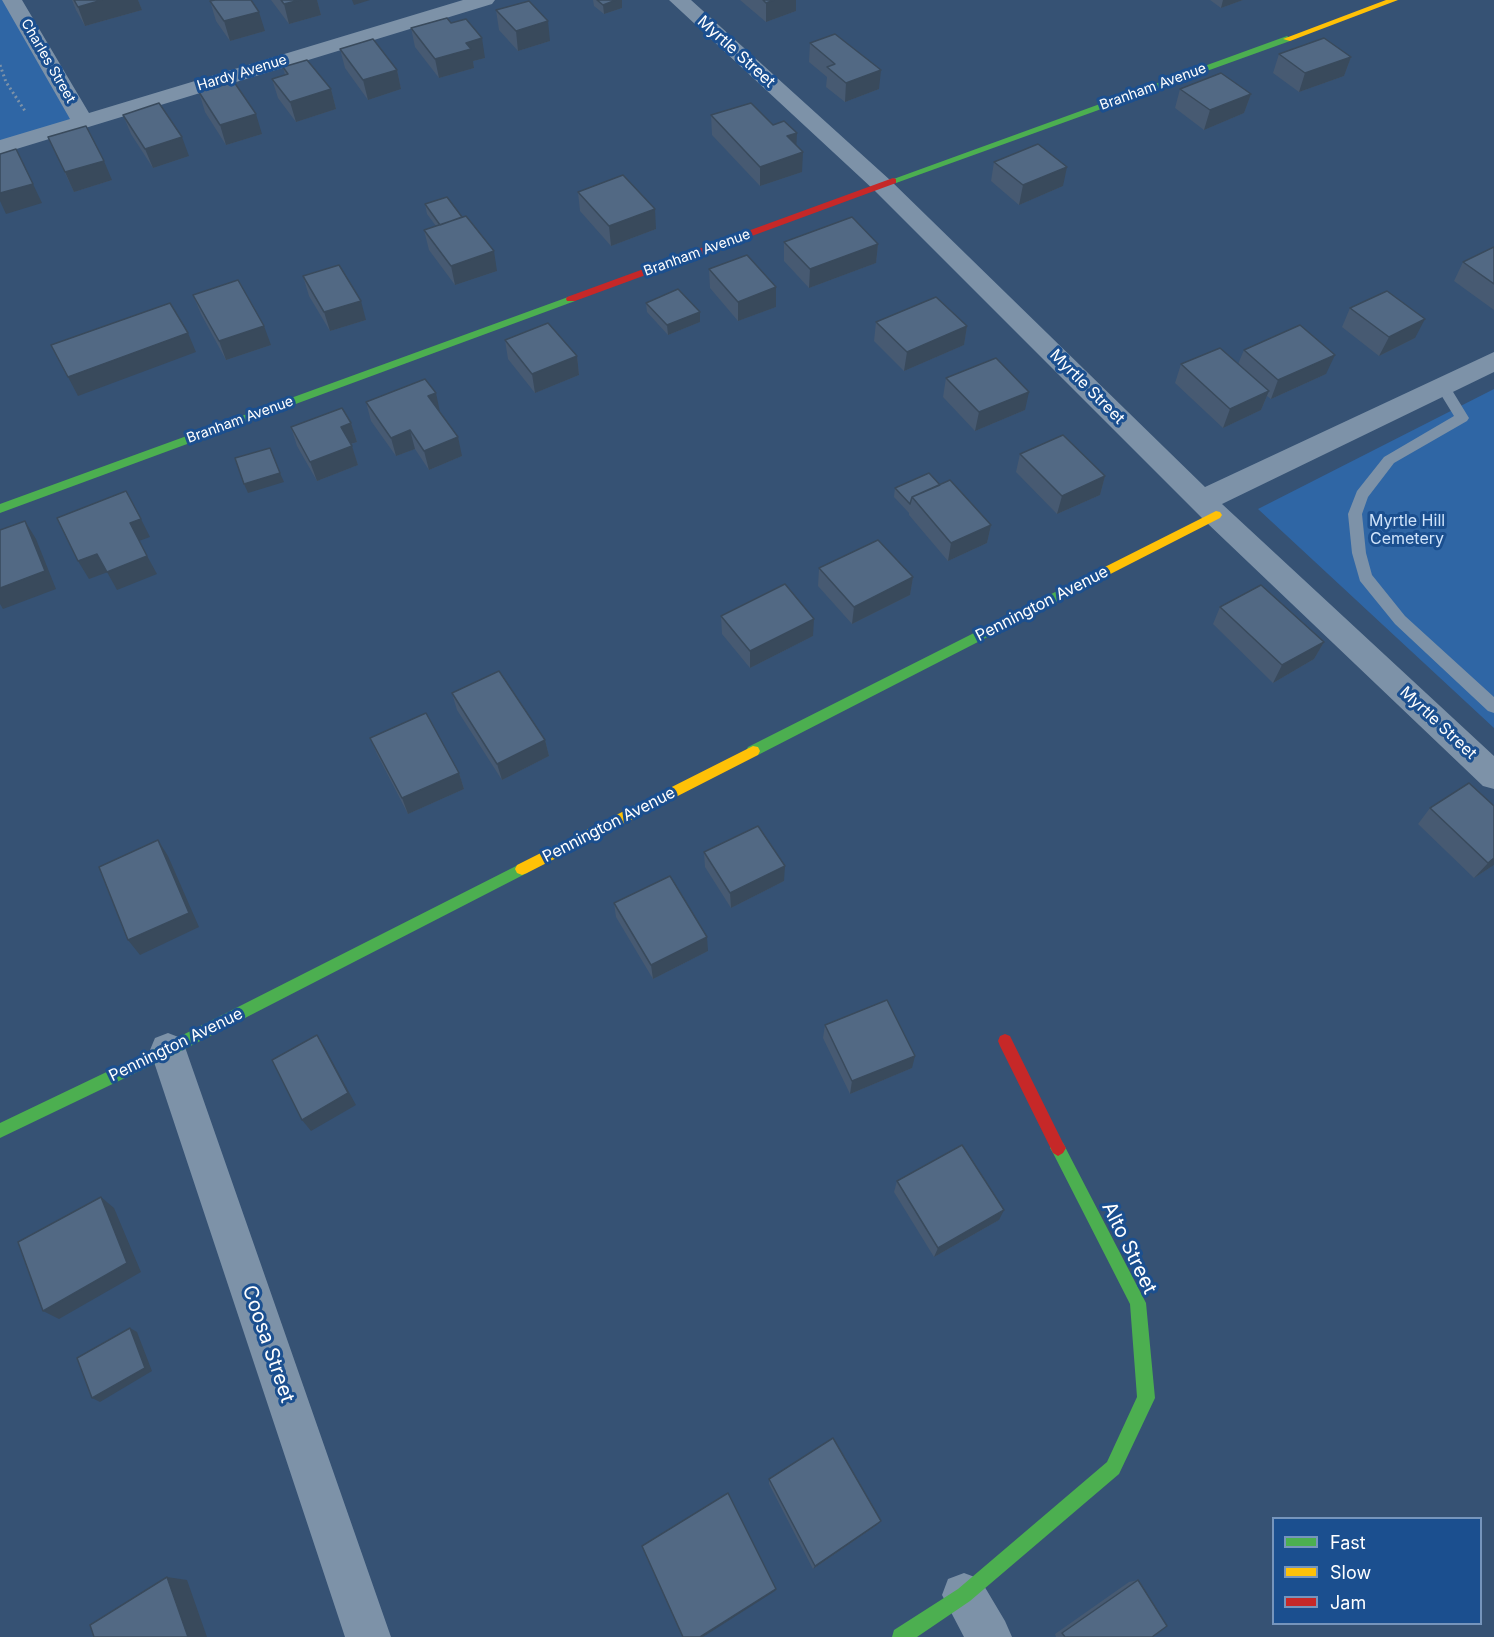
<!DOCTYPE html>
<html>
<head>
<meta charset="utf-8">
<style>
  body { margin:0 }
  #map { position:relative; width:1494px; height:1637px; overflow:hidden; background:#365274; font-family:Inter,sans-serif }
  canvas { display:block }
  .legend { position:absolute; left:1272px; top:1517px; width:210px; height:108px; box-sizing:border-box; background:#1b4f8f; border:2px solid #7695bc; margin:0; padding:8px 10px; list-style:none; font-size:18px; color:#fff }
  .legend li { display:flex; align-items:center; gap:12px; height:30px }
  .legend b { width:30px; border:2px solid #7695bc }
</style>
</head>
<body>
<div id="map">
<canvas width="1494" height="1637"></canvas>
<ul class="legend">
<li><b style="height:8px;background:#4caf50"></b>Fast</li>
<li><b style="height:8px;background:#ffc107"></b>Slow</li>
<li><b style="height:8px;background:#c62828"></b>Jam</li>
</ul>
</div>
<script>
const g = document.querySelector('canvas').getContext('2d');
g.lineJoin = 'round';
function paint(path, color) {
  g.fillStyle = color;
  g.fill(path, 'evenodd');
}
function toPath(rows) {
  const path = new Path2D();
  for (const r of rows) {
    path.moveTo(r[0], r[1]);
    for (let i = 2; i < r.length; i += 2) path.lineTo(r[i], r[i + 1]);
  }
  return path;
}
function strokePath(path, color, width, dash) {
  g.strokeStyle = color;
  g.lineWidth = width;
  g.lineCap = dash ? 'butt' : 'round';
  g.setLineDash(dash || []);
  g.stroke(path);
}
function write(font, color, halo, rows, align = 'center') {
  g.font = font + ' Inter,sans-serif';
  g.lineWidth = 6;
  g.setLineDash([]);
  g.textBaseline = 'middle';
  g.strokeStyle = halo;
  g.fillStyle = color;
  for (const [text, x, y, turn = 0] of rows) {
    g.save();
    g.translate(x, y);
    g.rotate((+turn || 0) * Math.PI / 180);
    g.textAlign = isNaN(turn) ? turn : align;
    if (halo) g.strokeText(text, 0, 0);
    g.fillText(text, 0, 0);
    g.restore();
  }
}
const green = toPath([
  [0,0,12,0,83,122,0,147],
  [1494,389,1494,728,1258,509]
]);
const path = toPath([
  [0,65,6,82,25,111]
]);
const lane = toPath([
  [1442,380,1447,382,1469,418,1467,421,1394,463,1368,497,1362,514,1366,553,1372,575,1405,616,1494,697,1494,713,1488,711,1395,624,1360,581,1352,553,1348,514,1357,491,1384,457,1454,416,1435,385,1442,380]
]);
const street = toPath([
  [2,0,22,0,89,113,463,0,495,0,492,4,0,154,0,140,70,119,2,0],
  [669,0,691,0,890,180,1205,487,1494,352,1494,372,1222,504,1494,756,1494,789,1483,786,1206,522,874,190,669,0],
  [168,1033,181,1038,186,1050,391,1637,345,1637,150,1050,155,1038,168,1033],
  [964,1573,980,1579,1005,1621,1012,1637,964,1637,942,1595,948,1579,964,1573]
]);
const fast = toPath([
  [1287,36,1291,39,1290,41,896,183,888,181,1287,36],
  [571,296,576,299,575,301,0,513,0,504,571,296],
  [1079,580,1083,582,1085,585,1083,588,758,755,748,755,746,751,748,747,1079,580],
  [522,863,527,865,529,869,527,873,173,1055,0,1138,0,1123,163,1045,522,863],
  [1058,1140,1063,1143,1146,1303,1155,1398,1119,1474,970,1601,917,1637,892,1637,894,1630,958,1589,1107,1462,1137,1397,1130,1304,1053,1153,1050,1148,1053,1143,1058,1140]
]);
const slow = toPath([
  [1386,0,1398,0,1290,41,1283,39,1386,0],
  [1216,511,1220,512,1222,515,1220,518,1083,588,1075,588,1073,585,1075,582,1216,511],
  [753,746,758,747,760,751,758,755,527,873,522,875,517,873,515,869,517,865,753,746]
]);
const jam = toPath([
  [893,178,896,179,896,183,575,301,567,301,566,299,567,297,893,178],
  [1005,1034,1010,1036,1063,1143,1066,1148,1063,1153,1058,1156,1053,1153,1000,1046,998,1041,1000,1036,1005,1034]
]);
const wall = toPath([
  [72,0,138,0,142,10,85,26,76,10],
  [271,0,317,0,321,15,289,24],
  [593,0,622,0,622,8,604,14,594,6],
  [740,0,796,0,796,11,766,22],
  [1210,0,1243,0,1221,8],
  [210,1,265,31,230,41,216,21],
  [496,10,550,41,518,51,499,30],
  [451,23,485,58,473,61,474,68,439,78,415,47,411,28],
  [810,43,879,89,845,102,826,87,827,77,809,62],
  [340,49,397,70,401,89,368,100,345,68],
  [1279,54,1351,57,1344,76,1299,92,1273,73],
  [283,67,331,89,336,109,296,122,278,98,272,79,285,75],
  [1180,89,1251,94,1244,113,1204,130,1175,108],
  [199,92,262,134,226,145,205,112],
  [123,115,189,156,153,168,131,134],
  [711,115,773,125,796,146,802,172,760,186,712,135],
  [48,137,112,180,74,192],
  [994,162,1063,186,1019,205,991,181],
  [578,192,656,229,611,246,580,211],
  [425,204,497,271,455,285,429,250,424,230,436,226,427,214],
  [784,242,878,244,876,263,809,288,784,261],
  [1494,247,1494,310,1454,281,1463,262],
  [709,269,776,287,776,307,738,321,710,288],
  [303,276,366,320,330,331,309,296],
  [193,295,271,345,226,360,201,314],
  [646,303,700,322,668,335,647,312],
  [1350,308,1415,338,1379,356,1342,327],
  [876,322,967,326,964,345,904,371,874,341],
  [505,340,577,356,579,375,535,393,508,359],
  [1244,350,1326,374,1271,399,1267,396,1261,410,1223,428,1175,383,1181,364,1238,364],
  [946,378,1025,410,975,431,943,397],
  [366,402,440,412,462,456,429,470,415,449,396,456,371,421],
  [351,423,357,442,351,444,358,465,317,481,297,446,291,427],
  [1020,454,1105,476,1100,495,1057,514,1016,472],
  [940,485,991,525,987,543,948,561,909,515,909,513,894,497,895,488],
  [819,568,913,577,910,595,852,624,818,586],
  [1220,607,1324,642,1314,659,1273,683,1213,624],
  [721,616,813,636,750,668,722,634],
  [452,693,545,740,549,756,502,780,457,710],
  [370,738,459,773,464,789,408,814,377,754],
  [1494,806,1494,865,1474,878,1418,824,1430,808],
  [704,852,784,881,731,908,705,867],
  [614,903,708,951,653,979,616,917],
  [825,1025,912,1068,850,1094,823,1038],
  [897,1181,999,1220,934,1257,894,1192],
  [769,1479,881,1521,877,1525,813,1569,769,1484],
  [1138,1580,1152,1637,1056,1637,1055,1634,1129,1582]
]);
const shadedWall = toPath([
  [102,0,138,0,142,10,85,26,78,7],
  [300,0,317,0,321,15,289,24,284,4],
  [352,0,370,0,354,5],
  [616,0,622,0,622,8,604,14,603,5],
  [774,0,796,0,796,11,766,22,766,3],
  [1223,0,1243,0,1221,8],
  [259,12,265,31,230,41,224,21],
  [548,21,550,41,518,51,516,31],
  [482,38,485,58,473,61,474,68,439,78,435,59,466,43],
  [1351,57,1344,76,1299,92,1305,73],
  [397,70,401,89,368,100,363,80],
  [881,70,879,89,845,102,846,83],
  [331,89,336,109,296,122,290,102],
  [1251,94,1244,113,1204,130,1210,110],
  [256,114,262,134,226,145,220,125],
  [797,133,796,153,787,136],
  [182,137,189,156,153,168,145,149],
  [803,152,802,172,760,186,760,167],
  [104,161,112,180,74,192,65,172],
  [1067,167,1063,186,1019,205,1023,185],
  [33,184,42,203,6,214,0,201,0,193],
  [655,209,656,229,611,246,609,226],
  [878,244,876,263,809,288,810,269],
  [494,251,497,271,455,285,451,266],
  [776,287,776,307,738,321,738,302],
  [361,301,366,320,330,331,324,312],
  [700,312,700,322,668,335,667,325],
  [1425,319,1415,338,1379,356,1389,337],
  [264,326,271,345,226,360,219,341],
  [967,326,964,345,904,371,907,352],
  [188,333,196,352,78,396,68,377],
  [1335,355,1326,374,1271,399,1278,380],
  [577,356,579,375,535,393,532,374],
  [1269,391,1261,410,1223,428,1230,409],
  [1029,392,1025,410,975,431,979,412],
  [436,393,440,412,433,415,428,396],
  [351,423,357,442,347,445,341,427],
  [410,430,415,449,396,456,391,438],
  [458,437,462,456,429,470,424,451],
  [352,446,358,465,317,481,310,462],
  [280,473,284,482,248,493,244,484],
  [1105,476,1100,495,1057,514,1062,496],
  [141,519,150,537,139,541,157,574,117,590,107,572,130,523],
  [25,521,36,539,56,589,3,609,0,604,0,588],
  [991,525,987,543,948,561,951,543],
  [97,554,108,572,89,579,78,561],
  [913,577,910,595,852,624,854,607],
  [814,619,813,636,750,668,750,651],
  [1324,642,1314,659,1273,683,1282,665],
  [545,740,549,756,502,780,497,764],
  [459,773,464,789,408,814,402,798],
  [158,840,168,856,199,927,140,955,128,940],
  [1494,858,1494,865,1474,878,1488,863],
  [785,866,784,881,731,908,730,893],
  [707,937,708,951,653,979,651,965],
  [317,1035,325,1048,356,1105,311,1131,302,1120],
  [915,1056,912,1068,850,1094,852,1081],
  [101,1197,114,1208,141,1272,59,1319,43,1311],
  [1004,1210,999,1220,934,1257,938,1248],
  [130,1328,137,1332,152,1371,100,1402,92,1398],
  [881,1521,877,1525,813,1569,815,1566],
  [167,1577,187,1580,207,1637,188,1637],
  [776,1589,775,1591,703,1637,700,1637]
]);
const building = toPath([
  [74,0,102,0,78,7,74,0],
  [215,0,251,0,259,12,224,21,210,1,215,0],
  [281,0,300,0,284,4,281,0],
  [597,0,616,0,603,5,597,0],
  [763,0,774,0,766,3,763,0],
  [529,1,548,21,516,31,496,10,529,1],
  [447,18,451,23,466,19,482,38,466,43,471,49,435,59,411,28,447,18],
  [835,34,881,70,846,83,827,67,835,64,810,43,835,34],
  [1324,38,1351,57,1305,73,1279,54,1324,38],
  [373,39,397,70,363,80,340,49,373,39],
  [307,60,331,89,290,102,272,79,288,74,283,67,307,60],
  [1221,73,1251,94,1210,110,1180,89,1221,73],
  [234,82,256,114,220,125,199,92,234,82],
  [159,103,182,137,145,149,123,115,159,103],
  [751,103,773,125,784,121,797,133,787,136,803,152,760,167,711,115,751,103],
  [86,126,104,161,65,172,48,137,86,126],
  [1038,144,1067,167,1023,185,994,162,1038,144],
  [16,149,33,184,0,193,0,154,16,149],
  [623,175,655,209,609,226,578,192,623,175],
  [447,197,462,217,440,225,425,204,447,197],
  [466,216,494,251,451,266,424,230,466,216],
  [852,217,878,244,810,269,784,242,852,217],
  [1494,247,1494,284,1463,262,1494,247],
  [747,255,776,287,738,302,709,269,747,255],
  [339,265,361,301,324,312,303,276,339,265],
  [238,280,264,326,219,341,193,295,238,280],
  [678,289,700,312,667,325,646,303,678,289],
  [1387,291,1425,319,1389,337,1350,308,1387,291],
  [936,297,967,326,907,352,876,322,936,297],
  [170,303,188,333,68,377,51,345,170,303],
  [548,323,577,356,532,374,505,340,548,323],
  [1300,325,1335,355,1278,380,1244,350,1300,325],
  [1220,348,1269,391,1230,409,1181,364,1220,348],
  [996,358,1029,392,979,412,946,378,996,358],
  [425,379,436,393,428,396,458,437,424,451,410,430,391,438,366,402,425,379],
  [342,408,351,423,341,427,352,446,310,462,291,427,342,408],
  [1063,435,1105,476,1062,496,1020,454,1063,435],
  [270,448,280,473,244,484,235,458,270,448],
  [929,473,940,485,912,497,910,504,895,488,929,473],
  [950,480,991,525,951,543,912,497,950,480],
  [126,491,141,519,130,523,147,556,107,572,97,554,78,561,57,518,126,491],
  [25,521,45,571,0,588,0,530,25,521],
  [878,540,913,577,854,607,819,568,878,540],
  [785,584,814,619,750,651,721,616,785,584],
  [1261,585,1324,642,1282,665,1220,607,1261,585],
  [499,671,545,740,497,764,452,693,499,671],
  [426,713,459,773,402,798,370,738,426,713],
  [1469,783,1494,806,1494,858,1488,863,1430,808,1469,783],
  [758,826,785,866,730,893,704,852,758,826],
  [158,840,189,913,128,940,99,867,158,840],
  [670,876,707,937,651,965,614,903,670,876],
  [887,1000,915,1056,852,1081,825,1025,887,1000],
  [317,1035,348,1093,302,1120,272,1060,317,1035],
  [962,1145,1004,1210,938,1248,897,1181,962,1145],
  [101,1197,127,1263,43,1311,18,1242,101,1197],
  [130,1328,145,1368,92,1398,77,1358,130,1328],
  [833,1438,881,1521,815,1566,769,1479,833,1438],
  [728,1493,776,1589,700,1637,683,1637,642,1546,728,1493],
  [167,1577,188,1637,94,1637,90,1625,167,1577],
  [1138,1580,1167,1626,1152,1637,1065,1637,1062,1633,1138,1580]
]);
const farStreetnames = [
  ["Charles Street",48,61,60],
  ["Hardy Avenue",242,73,-17],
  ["Branham Avenue",1153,87,-20],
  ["Branham Avenue",697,253,-20],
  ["Branham Avenue",240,420,-20]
];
const streetNames = [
  ["Myrtle Street",736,52,42],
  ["Myrtle Street",1087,387,45],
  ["Pennington Avenue",1042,604,-27],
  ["Myrtle Street",1438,723,43],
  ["Pennington Avenue",609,825,-27],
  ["Pennington Avenue",176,1045,-26]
];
const parkNames = [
  ["Myrtle Hill",1407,521],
  ["Cemetery",1407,539]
];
const nearStreetnames = [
  ["Alto Street",1129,1248,64],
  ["Coosa Street",268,1344,71]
];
paint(green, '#2f66a5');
strokePath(path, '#7d92a8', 3, [2, 3]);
paint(lane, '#7d92a8');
paint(street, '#7d92a8');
paint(fast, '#4caf50');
paint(slow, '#ffc107');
paint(jam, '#c62828');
paint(wall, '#475a72');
paint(shadedWall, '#394a5c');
paint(building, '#526984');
strokePath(building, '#394a5c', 1.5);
write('14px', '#fff', '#1b4f8f', farStreetnames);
write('16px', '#fff', '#1b4f8f', streetNames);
write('16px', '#cfe3fa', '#1b4f8f', parkNames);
write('20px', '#fff', '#1b4f8f', nearStreetnames);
</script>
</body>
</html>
